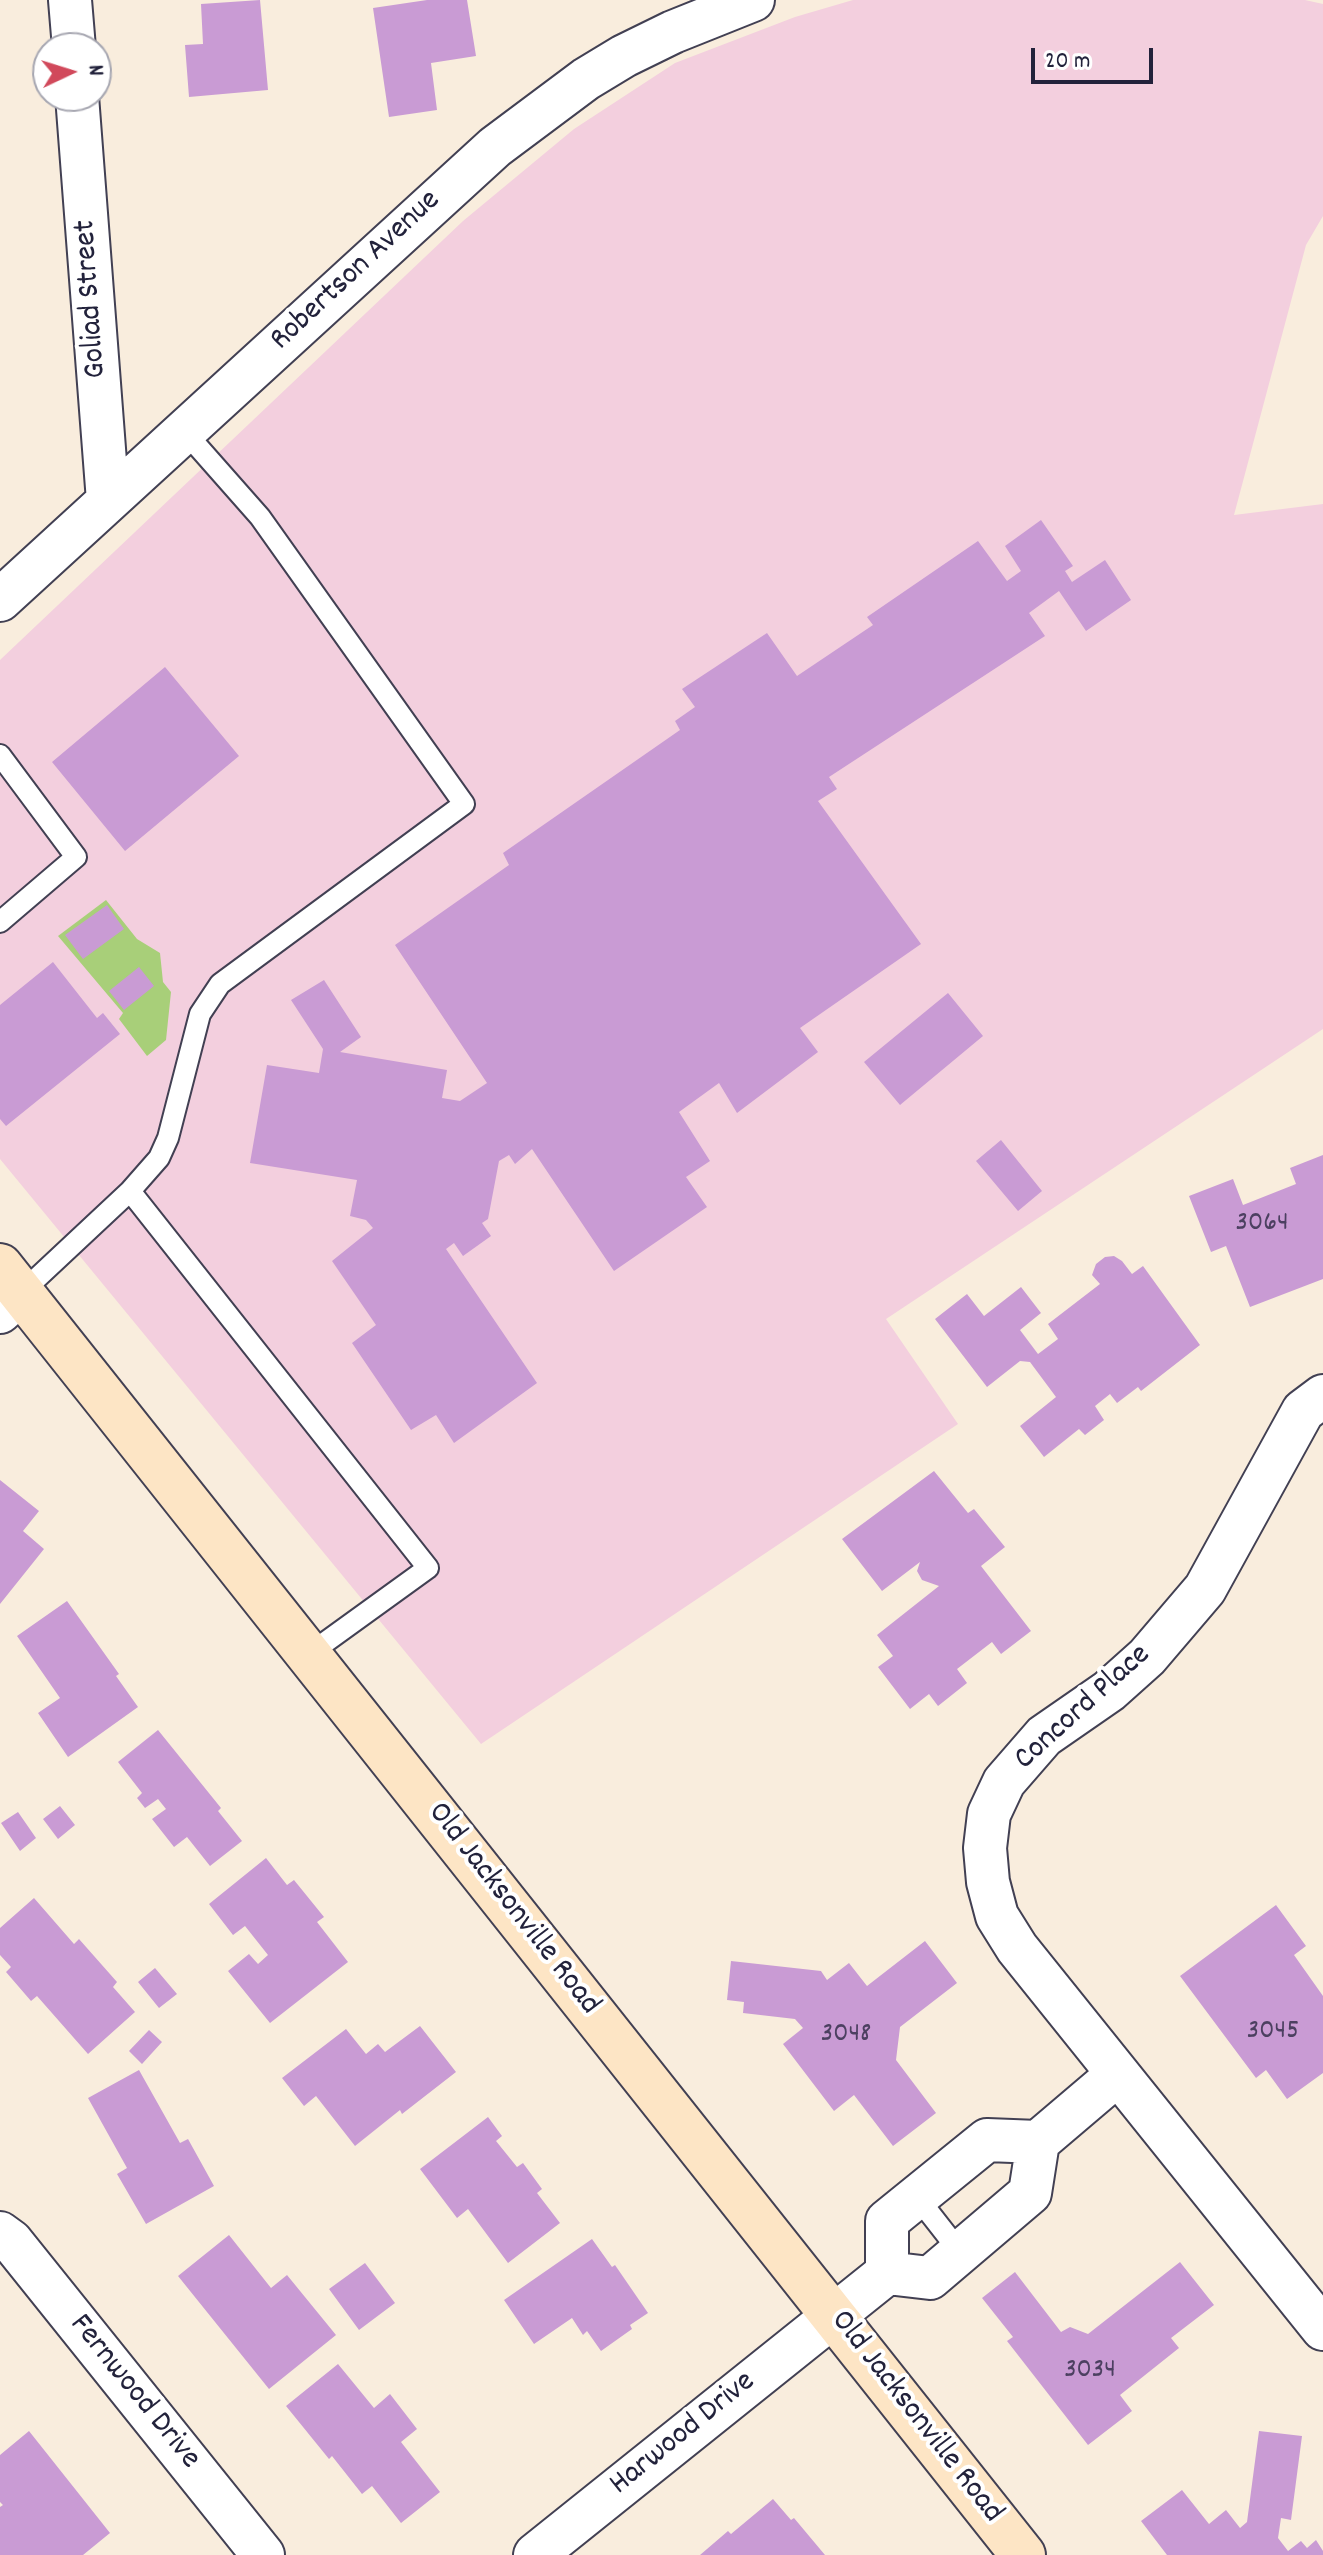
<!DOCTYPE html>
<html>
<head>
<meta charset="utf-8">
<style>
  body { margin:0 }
  #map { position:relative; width:1323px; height:2555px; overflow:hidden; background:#f9eddd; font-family:Dekko,sans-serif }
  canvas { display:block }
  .north { position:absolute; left:32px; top:32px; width:80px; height:80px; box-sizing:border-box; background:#fff; border:2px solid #a7a7b1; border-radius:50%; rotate:86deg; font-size:22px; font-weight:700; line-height:32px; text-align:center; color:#22223b }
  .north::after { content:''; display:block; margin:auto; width:28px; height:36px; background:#d1495b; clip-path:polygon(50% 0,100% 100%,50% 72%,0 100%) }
  .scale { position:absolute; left:1031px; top:48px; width:122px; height:36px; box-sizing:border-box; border:4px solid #22223b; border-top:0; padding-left:10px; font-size:24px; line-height:28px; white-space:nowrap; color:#22223b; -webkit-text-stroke:6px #fff; paint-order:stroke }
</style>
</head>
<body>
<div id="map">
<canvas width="1323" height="2555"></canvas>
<div class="north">N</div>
<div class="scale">20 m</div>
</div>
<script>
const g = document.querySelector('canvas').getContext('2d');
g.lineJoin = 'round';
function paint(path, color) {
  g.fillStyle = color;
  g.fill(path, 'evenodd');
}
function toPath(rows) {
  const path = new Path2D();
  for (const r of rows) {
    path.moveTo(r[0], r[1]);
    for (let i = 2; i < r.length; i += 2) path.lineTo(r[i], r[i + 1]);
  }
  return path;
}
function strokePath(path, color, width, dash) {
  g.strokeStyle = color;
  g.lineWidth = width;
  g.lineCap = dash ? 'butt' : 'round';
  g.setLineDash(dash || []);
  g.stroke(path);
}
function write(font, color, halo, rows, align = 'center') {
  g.font = font + ' Dekko,sans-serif';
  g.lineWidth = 8;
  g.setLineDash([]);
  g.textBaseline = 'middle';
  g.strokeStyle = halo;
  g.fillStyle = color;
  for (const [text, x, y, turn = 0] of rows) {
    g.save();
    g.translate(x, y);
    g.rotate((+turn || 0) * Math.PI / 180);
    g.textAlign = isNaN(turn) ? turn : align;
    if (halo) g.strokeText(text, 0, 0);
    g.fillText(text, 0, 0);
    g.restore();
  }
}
const built = toPath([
  [853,0,1305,0,1323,4,1323,216,1306,245,1234,515,1323,504,1323,1029,886,1319,958,1424,481,1744,0,1159,0,660,463,221,574,129,675,63,795,17]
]);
const green = toPath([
  [106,900,137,939,160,953,163,982,171,992,166,1040,147,1056,119,1019,123,1013,58,936]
]);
const building = toPath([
  [260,0,268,90,189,97,185,45,203,44,201,4],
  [427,0,467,0,476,56,431,63,437,110,389,117,373,8],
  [1041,520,1073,566,1065,571,1072,582,1105,560,1131,600,1086,631,1059,591,1029,613,1045,636,829,777,837,789,818,801,921,944,800,1028,818,1052,737,1113,719,1083,679,1112,710,1161,686,1177,707,1207,614,1271,532,1149,515,1164,509,1155,499,1161,488,1219,482,1223,491,1236,463,1256,454,1243,446,1249,537,1383,454,1443,436,1415,411,1430,352,1343,376,1325,332,1261,373,1228,366,1220,350,1216,357,1180,250,1163,267,1065,319,1073,323,1049,291,1000,324,980,361,1037,340,1052,447,1070,442,1098,460,1101,487,1083,395,945,509,865,503,853,680,730,675,721,695,707,682,689,767,633,797,676,873,625,867,617,978,541,1007,581,1021,571,1005,546],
  [165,667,239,756,125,851,52,762],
  [107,905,124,929,83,959,65,935],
  [53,962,97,1018,103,1013,120,1034,6,1126,0,1119,0,1005],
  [139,967,154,986,124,1010,109,991],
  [948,993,983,1036,900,1105,864,1062],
  [1001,1140,1042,1191,1018,1211,976,1161],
  [1323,1155,1323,1279,1250,1307,1226,1246,1211,1252,1189,1196,1233,1179,1243,1205,1296,1184,1290,1168],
  [1114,1256,1122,1261,1132,1274,1143,1266,1200,1345,1141,1391,1138,1387,1117,1403,1110,1394,1095,1406,1104,1420,1085,1435,1079,1429,1044,1457,1020,1426,1056,1397,1030,1362,1020,1361,987,1387,935,1319,967,1294,984,1316,1021,1287,1041,1313,1020,1330,1038,1354,1058,1339,1048,1324,1100,1284,1092,1275,1096,1264,1105,1257],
  [934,1471,968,1513,974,1509,1005,1547,981,1566,1031,1631,1001,1654,992,1642,957,1669,967,1683,938,1706,929,1694,910,1709,878,1667,893,1656,877,1635,939,1586,922,1580,917,1571,920,1562,882,1591,842,1539],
  [0,1480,39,1511,23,1531,44,1549,0,1604],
  [67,1601,119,1674,116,1676,138,1707,68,1757,38,1713,60,1698,17,1636],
  [158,1730,221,1808,218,1811,242,1841,210,1866,187,1837,174,1847,152,1819,166,1809,158,1799,145,1808,137,1798,142,1793,118,1762],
  [60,1806,75,1825,58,1839,43,1819],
  [18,1812,36,1838,20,1851,1,1823],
  [266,1858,287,1885,294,1880,324,1917,317,1922,348,1962,270,2023,228,1971,249,1954,258,1964,268,1955,245,1926,233,1935,209,1904],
  [34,1898,74,1944,79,1939,117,1982,113,1987,135,2012,88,2054,37,1996,31,2001,6,1972,11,1967,0,1955,0,1928],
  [1276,1905,1306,1946,1294,1955,1323,1996,1323,2073,1287,2099,1266,2070,1256,2078,1180,1976],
  [925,1941,957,1983,900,2027,896,2060,936,2113,893,2146,854,2095,834,2111,783,2044,803,2028,795,2019,743,2013,744,2002,727,2000,731,1961,821,1971,827,1980,849,1963,867,1986],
  [155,1968,177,1994,159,2008,138,1982],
  [420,2026,456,2072,402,2114,400,2110,355,2146,316,2096,304,2106,282,2078,346,2029,366,2054,378,2044,385,2052],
  [149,2030,162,2042,142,2064,129,2051],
  [139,2070,180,2143,188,2139,214,2186,146,2224,117,2174,127,2168,88,2098],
  [488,2117,502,2136,496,2141,517,2167,523,2163,542,2189,537,2193,560,2223,508,2263,468,2209,457,2218,420,2169],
  [229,2235,271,2288,287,2275,336,2335,269,2389,178,2276],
  [592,2239,612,2267,615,2265,648,2313,630,2325,632,2329,601,2351,587,2331,583,2335,572,2318,534,2344,504,2300],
  [1180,2262,1214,2305,1171,2338,1179,2348,1120,2395,1132,2411,1088,2445,1007,2341,1013,2337,982,2298,1015,2272,1061,2332,1070,2327,1088,2334],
  [365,2263,395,2303,359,2330,329,2289],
  [338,2364,374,2408,390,2394,417,2429,401,2442,440,2492,401,2523,372,2486,362,2494,332,2456,329,2459,286,2406],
  [29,2431,110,2533,83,2555,0,2555,0,2507,3,2505,0,2502,0,2455],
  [1259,2431,1302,2436,1291,2520,1281,2518,1278,2538,1288,2551,1301,2541,1307,2548,1316,2540,1323,2551,1323,2555,1167,2555,1141,2521,1182,2490,1209,2524,1226,2510,1240,2528,1247,2522],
  [773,2499,791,2520,794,2518,825,2555,700,2555,728,2531,731,2534]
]);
const service = toPath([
  [0,755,76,857,0,922],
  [130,1191,159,1158,168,1138,200,1014,220,984,464,804,260,517,185,432],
  [22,1292,130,1191,428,1568,309,1654],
  [917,2197,960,2252]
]);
const minor = toPath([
  [70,0,74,48],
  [77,96,108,501],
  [0,600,495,147,586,79,624,56,673,32,753,0],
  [0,1312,22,1292],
  [1323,1396,1303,1411,1205,1589,1147,1657,1109,1691,1044,1736,1004,1782,989,1814,985,1848,988,1882,997,1916,1017,1948,1323,2329],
  [0,2233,11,2241,263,2555],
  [887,2273,887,2221,987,2140,1038,2142],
  [535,2555,887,2273,930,2278,1030,2193,1038,2142,1118,2074]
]);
const secondary = toPath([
  [0,1266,1023,2555]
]);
const numberNames = [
  ["3064",1262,1225],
  ["3045",1273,2033],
  ["3048",846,2036],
  ["3034",1090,2372]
];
const streetNames = [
  ["Robertson Avenue",357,272,-43],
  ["Goliad Street",93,299,-94],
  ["Concord Place",1084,1709,-42],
  ["Old Jacksonville Road",512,1910,52],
  ["Fernwood Drive",133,2393,51],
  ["Old Jacksonville Road",915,2418,52],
  ["Harwood Drive",684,2435,-39]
];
paint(built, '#f3cfde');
paint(green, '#a8cf79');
paint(building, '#c99bd4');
strokePath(service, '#424053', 24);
strokePath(minor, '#424053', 46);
strokePath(secondary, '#424053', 48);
strokePath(service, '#fff', 20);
strokePath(minor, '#fff', 42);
strokePath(secondary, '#fde5c5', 44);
write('28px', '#4c4061', null, numberNames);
write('32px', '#22223b', '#fff', streetNames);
</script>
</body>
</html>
